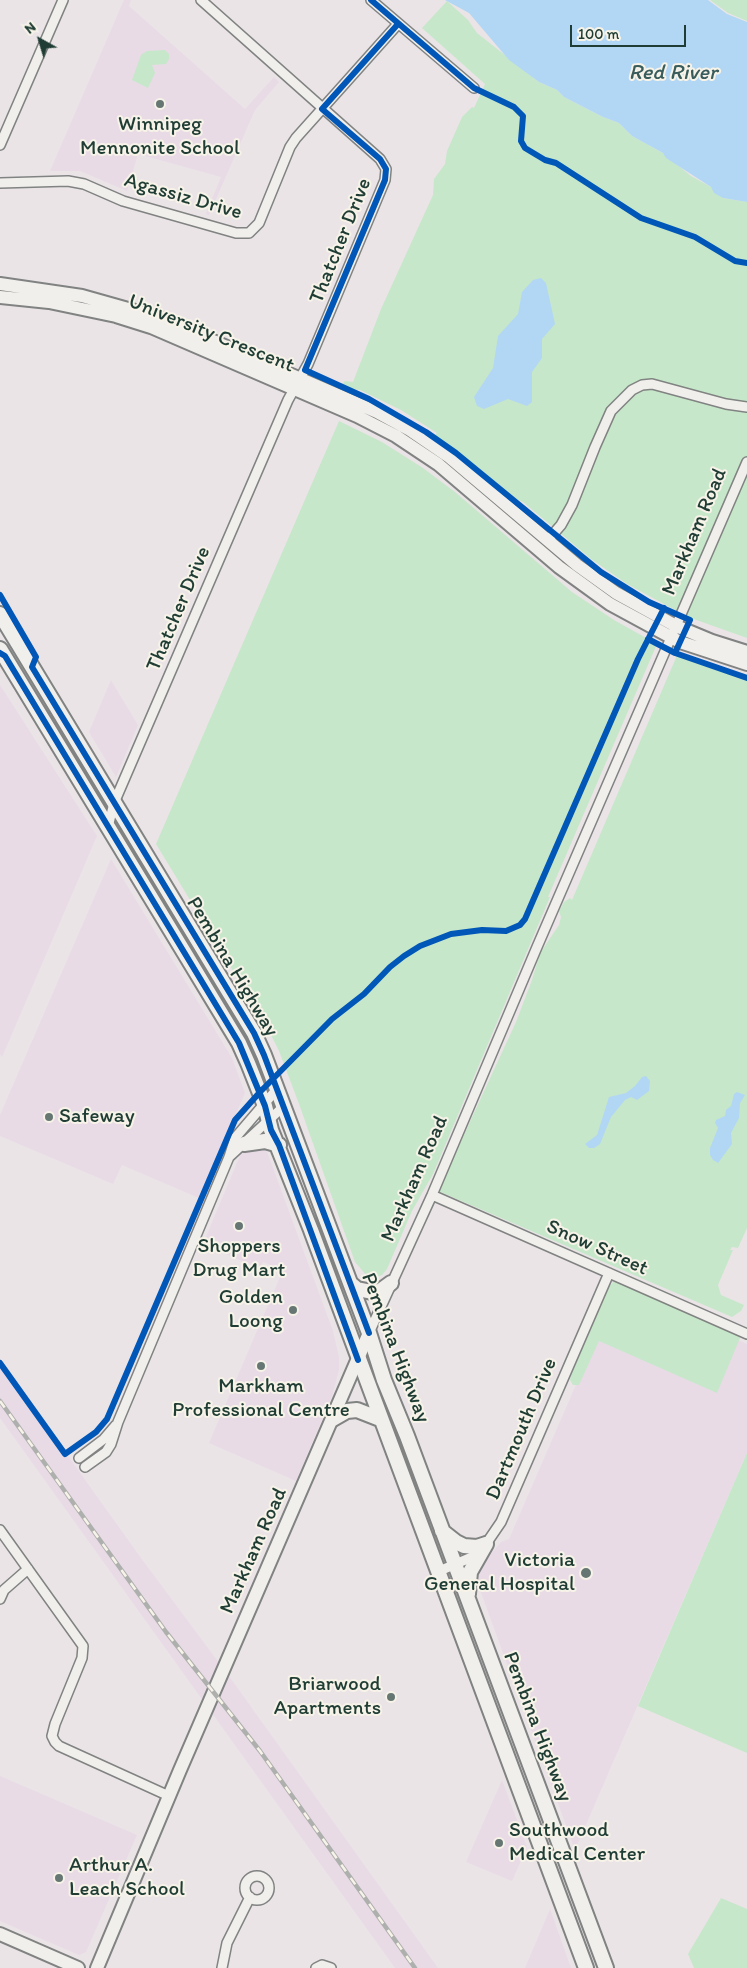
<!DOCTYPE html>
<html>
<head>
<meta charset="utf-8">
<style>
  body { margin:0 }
  #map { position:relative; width:747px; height:1968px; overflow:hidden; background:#eae4e7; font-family:Itim,sans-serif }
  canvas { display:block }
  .north { position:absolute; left:15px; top:15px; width:50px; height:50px; -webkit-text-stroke:4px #f7f3e8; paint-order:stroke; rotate:321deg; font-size:14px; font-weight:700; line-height:20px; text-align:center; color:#1f3d34 }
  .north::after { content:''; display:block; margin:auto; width:18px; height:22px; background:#1f3d34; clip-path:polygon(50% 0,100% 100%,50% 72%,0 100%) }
  .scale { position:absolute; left:570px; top:25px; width:116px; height:22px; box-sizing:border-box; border:2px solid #1f3d34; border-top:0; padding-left:6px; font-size:15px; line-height:18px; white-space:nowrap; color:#1f3d34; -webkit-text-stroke:4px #f7f3e8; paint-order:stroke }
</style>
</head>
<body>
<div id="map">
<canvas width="747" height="1968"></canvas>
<div class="north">N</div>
<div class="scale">100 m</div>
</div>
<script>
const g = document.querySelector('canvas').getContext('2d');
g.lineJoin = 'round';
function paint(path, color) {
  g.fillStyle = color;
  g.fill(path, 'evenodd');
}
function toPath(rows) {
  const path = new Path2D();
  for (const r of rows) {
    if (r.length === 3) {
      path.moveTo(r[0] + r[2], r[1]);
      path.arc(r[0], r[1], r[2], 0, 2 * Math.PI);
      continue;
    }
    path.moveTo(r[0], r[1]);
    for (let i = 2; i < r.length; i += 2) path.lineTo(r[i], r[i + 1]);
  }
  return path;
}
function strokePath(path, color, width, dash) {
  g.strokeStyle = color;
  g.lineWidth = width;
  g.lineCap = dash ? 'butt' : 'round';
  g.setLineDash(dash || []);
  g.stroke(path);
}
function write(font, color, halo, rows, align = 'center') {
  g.font = font + ' Itim,sans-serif';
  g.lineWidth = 4;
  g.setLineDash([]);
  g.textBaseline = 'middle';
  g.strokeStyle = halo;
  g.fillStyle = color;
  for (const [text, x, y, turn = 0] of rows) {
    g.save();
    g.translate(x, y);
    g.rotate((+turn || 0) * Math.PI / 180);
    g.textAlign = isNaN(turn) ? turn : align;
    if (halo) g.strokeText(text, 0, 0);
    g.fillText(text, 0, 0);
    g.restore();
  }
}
const built = toPath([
  [124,0,131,0,129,6,245,109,274,77,279,82,255,110,209,215,206,214,221,177,138,154,127,191,80,171,50,171],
  [111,680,138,725,116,777,89,732],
  [0,685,97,836,2,1057,0,1054],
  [111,859,232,1058,245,1093,199,1198,122,1165,113,1184,0,1136,0,1115],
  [266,1149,333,1331,339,1357,339,1370,332,1396,296,1481,209,1443,283,1270,263,1262,260,1269,203,1244,241,1153],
  [618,1288,747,1344,747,1453,575,1850,476,1579,479,1568,501,1542,509,1539],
  [0,1361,141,1558,234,1683,438,1968,395,1968,0,1418],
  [0,1776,137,1835,86,1952,79,1955,0,1921],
  [502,1780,527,1847,512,1881,466,1862],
  [550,1909,571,1968,525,1968]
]);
const green = toPath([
  [710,0,747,0,747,21,728,13],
  [447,1,468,20,477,33,539,82,557,90,564,97,603,117,619,123,632,136,663,153,691,176,711,187,723,198,747,202,747,638,688,617,627,584,591,559,523,502,515,499,478,467,434,436,437,433,401,410,360,390,349,389,342,384,345,381,353,382,381,309,433,195,434,179,445,164,447,151,462,117,472,107,474,108,485,84,422,28],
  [165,50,169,54,169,59,166,64,152,65,155,73,148,88,132,80,141,55,147,51],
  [339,421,382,442,423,468,455,492,572,592,614,620,657,644,548,897,550,897,433,1174,412,1211,387,1269,382,1275,374,1278,367,1276,355,1262,299,1104,279,1051,266,1025,156,844],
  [678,653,747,677,747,1228,738,1248,732,1247,730,1250,733,1250,718,1285,721,1295,744,1305,741,1311,732,1317,438,1191,516,1022,532,980,540,953,559,925,561,917,559,911,564,902,570,898,572,900],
  [58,728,71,745,105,801,103,805],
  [615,1281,620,1281,739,1334,740,1338,717,1393,599,1341,579,1385,573,1385,570,1380,571,1375,610,1285],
  [747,1453,747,1753,638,1706],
  [721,1898,747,1909,747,1968,694,1968,688,1954]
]);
const water = toPath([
  [445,0,708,0,727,14,747,22,747,202,723,198,714,193,711,187,666,158,663,153,632,136,619,123,603,117,564,97,557,90,539,82,509,60,469,13],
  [541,278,546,283,555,324,542,339,542,358,532,372,532,402,527,406,508,399,484,409,477,406,474,397,493,368,498,336,518,314,522,292,533,280],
  [646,1076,650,1081,649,1091,637,1100,631,1097,625,1100,611,1117,600,1144,594,1148,589,1148,585,1144,597,1135,609,1097,626,1093,635,1086,642,1077],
  [737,1092,745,1095,740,1103,739,1118,731,1133,732,1144,718,1163,713,1160,710,1155,710,1148,718,1128,715,1123,716,1120,725,1116,726,1110,731,1106,734,1094]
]);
const street = toPath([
  [371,0,474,88],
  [0,145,63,0],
  [0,183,68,181,84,184,123,201,236,233,249,233,259,223,290,147,296,138,398,24],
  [548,540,561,525,572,505,595,447,611,411,632,390,642,385,652,384,726,404,747,407],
  [108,827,114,803,288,400,308,364,385,180,386,169,380,159,201,0],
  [229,1157,284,1106],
  [432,1195,747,1334],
  [369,1333,432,1195,537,947,747,462],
  [79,1458,104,1439,116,1425],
  [85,1467,106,1452,111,1444,118,1422,229,1157,235,1138,277,1089],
  [0,1530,83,1646,82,1658,55,1724,52,1736,55,1742,59,1746,169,1796],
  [437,1572,472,1557,486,1544,501,1522,609,1273],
  [0,1599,4,1590,28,1569],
  [257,1888,12],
  [222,1968,227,1943,250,1897],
  [316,1968,322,1965,331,1968]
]);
const secondary = toPath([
  [0,284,82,296,160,318,377,412,410,430,448,456,577,565,616,593,676,626,712,641,747,652],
  [0,297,49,302,116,316,151,327,357,416,396,436,438,464,559,567,610,604,680,642,747,664],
  [0,1934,78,1968],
  [97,1968,180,1770,369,1333]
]);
const primary = toPath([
  [0,614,229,992,254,1033,264,1055,369,1333,384,1380,407,1436,606,1968],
  [0,649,184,952,239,1043,248,1063,265,1106,271,1130,311,1230,586,1968],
  [244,1144,265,1141,279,1145],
  [350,1283,357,1289,372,1292,380,1291,391,1283],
  [333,1419,347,1411,357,1410,380,1419],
  [442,1531,456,1542,464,1546,477,1547,486,1544],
  [468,1594,470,1572,486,1544]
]);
const rail = toPath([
  [0,1401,166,1632,260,1751,415,1968]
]);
const cycleway = toPath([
  [371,0,474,88,514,107,523,116,521,141,525,148,545,160,556,163,641,218,695,237,735,261,747,263],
  [398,24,322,109,380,159,386,169,385,180,305,370,369,399,426,432,456,453,601,572,649,602,690,620,675,653],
  [0,595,36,657,32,667,254,1033,264,1055,369,1333],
  [648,639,675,653,747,678],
  [0,653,5,656,239,1043,265,1106,271,1130,279,1145,358,1360],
  [0,1363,65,1454,96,1432,107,1419,235,1120,260,1092,332,1019,364,994,390,967,404,956,420,946,451,934,482,930,506,931,520,925,525,919,638,659,664,608]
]);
const markers = [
  [160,104,5,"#667773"],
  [49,1117,5,"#667773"],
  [239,1226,5,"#667773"],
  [293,1310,5,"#667773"],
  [261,1366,5,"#667773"],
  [586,1573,6,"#667773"],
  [391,1697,5,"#667773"],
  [499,1843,5,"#667773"],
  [59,1878,5,"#667773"]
];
const poiNames = [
  ["Winnipeg",160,125],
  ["Mennonite School",160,149],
  ["Safeway",59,1117,"left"],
  ["Shoppers",239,1247],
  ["Drug Mart",239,1271],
  ["Golden",283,1298,"right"],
  ["Loong",283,1322,"right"],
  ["Markham",261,1387],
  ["Professional Centre",261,1411],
  ["Victoria",575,1561,"right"],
  ["General Hospital",575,1585,"right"],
  ["Briarwood",381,1685,"right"],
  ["Apartments",381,1709,"right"],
  ["Southwood",509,1831,"left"],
  ["Medical Center",509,1855,"left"],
  ["Arthur A.",69,1866,"left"],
  ["Leach School",69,1890,"left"]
];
const streetNames = [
  ["Agassiz Drive",183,197,16],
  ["Thatcher Drive",341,241,-68],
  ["University Crescent",211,334,22],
  ["Markham Road",695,532,-67],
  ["Thatcher Drive",179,609,-67],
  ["Pembina Highway",232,967,59],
  ["Markham Road",415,1179,-66],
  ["Snow Street",597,1248,24],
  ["Pembina Highway",395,1348,69],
  ["Dartmouth Drive",522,1429,-67],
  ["Markham Road",254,1551,-66],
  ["Pembina Highway",537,1727,69]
];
const waterNames = [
  ["Red River",673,73]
];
paint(built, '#e8dbe6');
paint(green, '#c7e7ca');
paint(water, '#b2d7f4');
strokePath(street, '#808382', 12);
strokePath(secondary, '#808382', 16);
strokePath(primary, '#808382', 18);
strokePath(street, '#f1efec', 9);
strokePath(secondary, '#f1efec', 12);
strokePath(primary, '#f1efec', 14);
strokePath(rail, '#aeb0ad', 4.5);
strokePath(rail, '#f7f3e8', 2.5, [8]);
strokePath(cycleway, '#0057b8', 6);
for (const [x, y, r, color] of markers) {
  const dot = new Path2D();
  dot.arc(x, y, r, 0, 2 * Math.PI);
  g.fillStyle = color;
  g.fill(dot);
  strokePath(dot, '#f7f3e8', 2);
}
write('21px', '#1f3d34', '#f7f3e8', poiNames);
write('21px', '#1f3d34', '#f7f3e8', streetNames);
write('italic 22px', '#385b5b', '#f7f3e8', waterNames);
</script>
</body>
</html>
